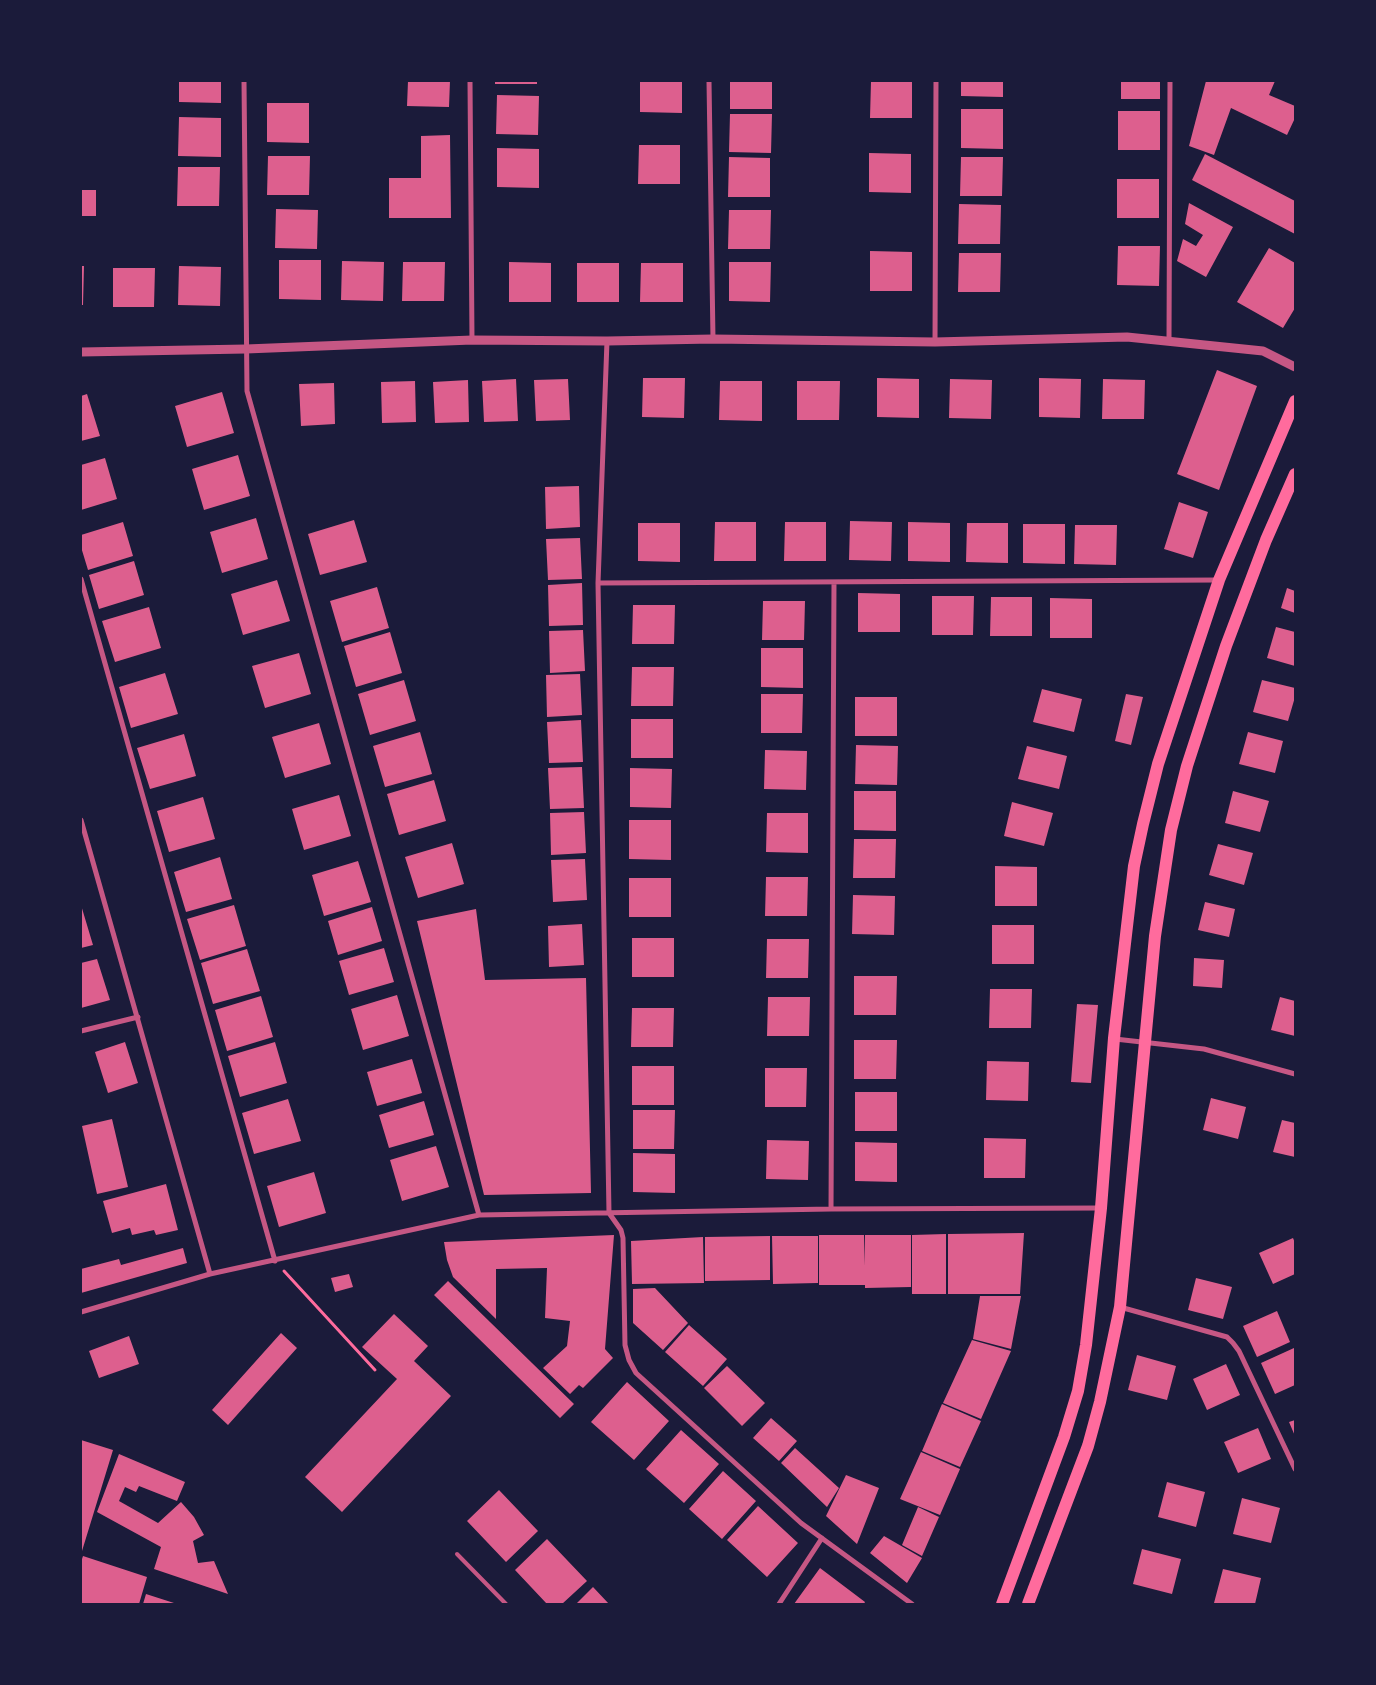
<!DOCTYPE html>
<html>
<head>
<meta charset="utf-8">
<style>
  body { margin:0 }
  #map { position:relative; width:1376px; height:1685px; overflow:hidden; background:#1b1b3a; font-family:Helvetica,sans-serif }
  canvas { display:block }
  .frame { position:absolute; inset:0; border:82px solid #1b1b3a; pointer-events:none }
</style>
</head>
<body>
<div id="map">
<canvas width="1376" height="1685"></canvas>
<div class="frame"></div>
</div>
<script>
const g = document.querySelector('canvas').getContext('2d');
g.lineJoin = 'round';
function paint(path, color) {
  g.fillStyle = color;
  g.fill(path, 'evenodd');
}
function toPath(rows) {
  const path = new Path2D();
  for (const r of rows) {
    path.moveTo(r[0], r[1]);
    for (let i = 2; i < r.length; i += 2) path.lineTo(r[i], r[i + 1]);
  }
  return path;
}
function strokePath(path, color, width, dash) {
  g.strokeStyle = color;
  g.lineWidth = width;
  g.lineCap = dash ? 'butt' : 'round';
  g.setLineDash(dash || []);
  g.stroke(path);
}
const building = toPath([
  [179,81,221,81,221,103,179,102],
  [408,81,450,81,449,107,407,106],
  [495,81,537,81,537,84,495,84],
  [640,81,682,81,682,113,640,112],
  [730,81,772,81,772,109,730,109],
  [871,81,912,81,912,118,870,118],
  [961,81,1003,81,1003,97,961,96],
  [1121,81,1160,81,1160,99,1121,99],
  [1206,81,1275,81,1269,95,1295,106,1295,118,1287,135,1231,108,1214,155,1189,146],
  [497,95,539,96,538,135,496,134],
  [267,103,309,103,309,143,267,142],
  [961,109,1003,109,1003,149,961,148],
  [1118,111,1160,111,1160,150,1118,150],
  [730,114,772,114,771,153,729,152],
  [179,117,221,118,221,157,178,156],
  [450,135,451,218,389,218,389,178,421,178,421,136],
  [639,145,680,145,680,184,638,184],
  [497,148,539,149,539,188,497,187],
  [869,153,911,154,911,193,869,192],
  [1205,154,1295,201,1295,234,1192,180],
  [268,156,310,156,309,195,267,195],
  [729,157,770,158,770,197,728,197],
  [961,157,1003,157,1002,196,960,196],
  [178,167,220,167,219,206,177,206],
  [1117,179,1159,179,1159,218,1117,218],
  [81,190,96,190,96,216,81,216],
  [1189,203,1233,227,1206,277,1177,261,1183,239,1196,246,1203,235,1185,224],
  [959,204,1001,205,1000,244,958,244],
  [276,209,318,210,317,249,275,248],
  [729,210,771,210,770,249,728,249],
  [1118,246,1160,246,1159,286,1117,285],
  [1269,248,1295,263,1295,308,1283,328,1237,302],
  [870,251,912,252,912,291,870,291],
  [959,253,1001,253,1000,292,958,292],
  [279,260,321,260,321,300,279,299],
  [342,261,384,262,383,301,341,300],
  [403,262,445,262,444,301,402,301],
  [509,262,551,263,551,302,509,302],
  [729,262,771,262,770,302,729,301],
  [577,263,619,263,619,302,577,302],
  [641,263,683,263,683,302,640,302],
  [81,266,84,266,83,305,81,305],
  [179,266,221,267,220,306,178,305],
  [113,268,155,268,154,307,113,307],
  [1217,370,1257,386,1219,490,1177,474],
  [643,378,685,378,684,418,642,417],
  [877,378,919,379,919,418,877,417],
  [1039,378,1081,379,1080,418,1039,417],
  [516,379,518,421,484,422,482,381],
  [568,379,570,420,536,421,534,380],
  [950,379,992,380,991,419,949,418],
  [1103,379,1145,380,1144,419,1102,419],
  [468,380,469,422,435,423,433,382],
  [415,381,416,422,382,423,381,382],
  [720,381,762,381,762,421,719,420],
  [797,381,840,381,839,420,797,420],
  [334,383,335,424,301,426,299,384],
  [222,392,234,433,187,447,175,406],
  [87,394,100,436,81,441,81,396],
  [238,455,250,496,204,510,192,469],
  [105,458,117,499,81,510,81,465],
  [579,486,580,527,546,529,545,487],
  [1179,502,1208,512,1193,558,1164,549],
  [256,518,268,559,222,573,210,532],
  [354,520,367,562,320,575,308,534],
  [850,521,892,522,891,561,849,560],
  [123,522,133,556,88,570,81,547,81,535],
  [715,522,756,522,756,561,714,561],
  [785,522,826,522,826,561,784,561],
  [908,522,950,523,950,562,908,561],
  [638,523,680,523,680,562,638,561],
  [967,523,1008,523,1008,563,966,562],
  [1023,524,1065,524,1065,564,1023,563],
  [1075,525,1117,525,1116,565,1074,564],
  [580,538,582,579,548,580,546,539],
  [134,561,144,595,99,609,89,575],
  [277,580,290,621,243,635,231,594],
  [582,583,583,625,549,626,548,585],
  [377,587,389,628,342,642,330,601],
  [1287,588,1295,591,1295,613,1281,608],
  [858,593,900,594,900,632,858,632],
  [932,596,974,596,973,635,932,635],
  [991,597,1032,597,1032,636,990,636],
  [1050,598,1092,599,1092,638,1050,638],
  [763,601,805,601,804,640,762,640],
  [633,605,675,605,674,644,632,644],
  [149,607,161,648,115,662,102,621],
  [1276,627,1295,632,1295,666,1267,658],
  [583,630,585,671,550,673,549,631],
  [390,632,402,673,356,687,344,646],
  [761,648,803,648,803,688,761,687],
  [299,653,311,694,265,708,252,666],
  [632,667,674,667,673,706,631,706],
  [165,673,178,714,131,728,119,687],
  [580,674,582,715,547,717,546,675],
  [404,680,416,721,370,735,358,694],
  [1262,680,1295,688,1295,697,1288,721,1253,712],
  [1042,689,1082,699,1074,732,1033,722],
  [761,694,803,694,802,733,761,733],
  [1126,694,1143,697,1131,745,1115,741],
  [855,697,897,697,897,736,855,736],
  [631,719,673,719,673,758,631,758],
  [581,720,583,762,549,763,547,722],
  [319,723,331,764,285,778,272,737],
  [420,732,432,774,385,787,373,746],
  [1248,732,1283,741,1275,773,1239,764],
  [184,734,196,776,150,789,137,748],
  [856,745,898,746,897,785,855,784],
  [1027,746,1067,756,1059,789,1018,779],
  [765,750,807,751,806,790,764,789],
  [582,767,584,808,550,809,548,768],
  [630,768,672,769,671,808,630,807],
  [434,780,446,821,399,835,387,794],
  [854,791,896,791,896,831,854,830],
  [1233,791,1269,801,1260,832,1225,823],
  [339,795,351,836,304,850,292,809],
  [203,797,215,839,169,852,157,811],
  [1012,802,1053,813,1044,846,1004,836],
  [584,812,586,853,551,855,550,813],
  [767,813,808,813,808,853,766,852],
  [629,820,671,820,671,860,629,859],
  [854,839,896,839,895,878,853,878],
  [452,843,464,884,418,898,405,857],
  [1218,844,1253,853,1244,885,1209,875],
  [220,857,232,899,186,912,174,872],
  [585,859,587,900,553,902,551,860],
  [358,861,371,902,324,916,312,875],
  [995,866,1037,867,1037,906,995,906],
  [766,877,808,877,807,916,765,916],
  [629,878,671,878,671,917,629,917],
  [853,895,895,896,894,935,852,934],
  [1205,902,1235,909,1229,937,1198,930],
  [81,905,93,945,81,948],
  [234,905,246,946,200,960,187,919],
  [372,907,382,941,338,955,328,921],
  [476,909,485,980,586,978,591,1193,484,1195,417,921],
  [582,924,584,965,549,967,548,926],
  [992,925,1034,925,1034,964,992,964],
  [632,938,674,938,674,977,632,977],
  [767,939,809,939,808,978,766,978],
  [384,948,394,982,349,995,339,961],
  [247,949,260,991,213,1004,201,963],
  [1194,958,1224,960,1222,988,1193,986],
  [97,959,110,1000,81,1008,81,963],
  [854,976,897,976,896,1015,854,1015],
  [990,989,1032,989,1031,1028,989,1028],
  [397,995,409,1036,363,1050,351,1009],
  [261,996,273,1037,227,1051,215,1010],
  [768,997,810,997,809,1036,767,1036],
  [1280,997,1295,1001,1295,1036,1271,1030],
  [1077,1004,1098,1005,1091,1083,1071,1082],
  [632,1008,674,1008,673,1047,631,1047],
  [854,1040,897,1040,896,1079,854,1079],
  [125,1042,138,1083,108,1093,95,1052],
  [275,1042,287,1083,240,1097,228,1056],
  [412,1059,422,1093,377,1106,367,1072],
  [987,1061,1029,1062,1028,1101,986,1100],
  [632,1066,674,1066,674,1105,632,1105],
  [765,1068,807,1068,806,1107,765,1107],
  [855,1092,897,1092,897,1131,855,1131],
  [1211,1098,1246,1107,1238,1139,1203,1130],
  [288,1099,301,1141,254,1154,242,1113],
  [424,1101,434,1135,389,1148,379,1115],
  [633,1110,675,1110,674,1149,633,1149],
  [112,1119,128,1187,97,1194,82,1126],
  [1282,1120,1295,1123,1295,1157,1273,1152],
  [984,1138,1026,1139,1025,1178,984,1178],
  [767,1140,809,1141,808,1180,766,1179],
  [855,1142,897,1143,897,1182,855,1181],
  [436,1146,449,1187,402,1201,390,1160],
  [633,1153,675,1154,675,1193,633,1192],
  [314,1172,326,1213,279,1227,267,1186],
  [166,1184,178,1230,156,1235,154,1230,132,1235,130,1228,112,1233,103,1201],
  [1024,1233,1020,1294,948,1294,948,1234],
  [946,1234,946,1294,912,1294,912,1235],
  [614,1235,605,1349,613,1358,583,1388,579,1385,570,1394,543,1368,567,1346,570,1321,545,1318,547,1268,496,1269,496,1319,453,1277,447,1260,444,1242],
  [819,1235,864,1235,865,1266,865,1235,911,1235,911,1287,865,1288,865,1285,819,1285],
  [770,1236,770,1280,705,1281,705,1237],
  [772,1236,818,1236,818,1283,773,1284],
  [703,1237,704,1283,632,1284,631,1241],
  [1293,1238,1295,1243,1295,1274,1273,1284,1259,1253],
  [183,1248,187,1263,81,1293,81,1269,119,1259,121,1265],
  [349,1274,353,1287,335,1292,331,1278],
  [1196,1278,1232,1287,1223,1319,1188,1310],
  [448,1281,574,1404,560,1418,434,1295],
  [655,1288,688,1323,663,1350,633,1323,633,1289],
  [980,1296,1021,1296,1011,1349,973,1339],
  [1277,1311,1290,1342,1257,1357,1243,1326],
  [394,1314,428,1346,414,1361,451,1396,342,1512,305,1477,397,1379,362,1347],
  [689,1325,727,1359,703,1386,665,1352],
  [281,1333,297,1348,228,1425,212,1410],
  [129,1336,139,1364,99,1378,89,1351],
  [972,1340,1011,1351,981,1419,943,1403],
  [1294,1348,1295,1385,1275,1394,1261,1363],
  [1137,1355,1176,1366,1167,1400,1128,1390],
  [1226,1364,1240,1395,1207,1410,1193,1379],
  [727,1366,765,1403,742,1426,704,1388],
  [627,1382,669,1421,634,1460,591,1422],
  [942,1404,981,1421,960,1467,922,1451],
  [771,1418,797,1441,779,1461,753,1438],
  [1295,1420,1295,1436,1289,1422],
  [1258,1428,1271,1459,1238,1473,1224,1442],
  [681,1430,719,1464,684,1503,646,1469],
  [81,1440,113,1450,82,1551,81,1551],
  [795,1448,839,1488,827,1507,781,1463],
  [921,1452,960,1469,940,1515,900,1499],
  [119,1454,185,1482,177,1501,139,1486,136,1492,125,1487,119,1501,158,1523,181,1502,194,1517,204,1535,193,1541,198,1563,214,1561,228,1594,154,1569,161,1547,97,1512],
  [723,1471,756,1501,722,1539,689,1509],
  [846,1475,879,1488,857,1544,826,1516],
  [1167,1482,1205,1492,1196,1527,1158,1517],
  [499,1490,538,1531,506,1562,467,1521],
  [1242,1498,1280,1508,1271,1543,1233,1534],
  [758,1506,798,1543,767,1577,727,1540],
  [918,1507,939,1517,922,1556,902,1545],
  [884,1536,922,1558,907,1583,870,1553],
  [547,1539,587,1581,562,1604,547,1604,515,1570],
  [1142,1549,1181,1559,1172,1594,1133,1584],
  [83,1556,147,1577,139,1604,81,1604,81,1562],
  [820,1568,865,1602,864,1604,794,1604],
  [1223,1569,1261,1578,1255,1604,1214,1603],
  [593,1587,609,1604,576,1604],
  [146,1594,174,1603,174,1604,143,1604]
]);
const path = toPath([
  [284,1271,375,1370]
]);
const service = toPath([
  [457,1554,506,1604]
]);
const minor = toPath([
  [244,81,247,391,479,1215],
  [470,81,472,340],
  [709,81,713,339],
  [1169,340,1170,81],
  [607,341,598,583,609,1213,621,1230,623,1238,625,1345,629,1360,636,1373,801,1523,912,1604],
  [935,342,936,81],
  [81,579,275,1261],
  [598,583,1219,580],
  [81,820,210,1274],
  [81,1031,138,1017],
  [1115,1039,1204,1049,1295,1074],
  [831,1209,834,582],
  [1120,1307,1227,1337,1233,1343,1239,1351,1295,1469],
  [81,1312,210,1274,479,1215,831,1209,1101,1208],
  [779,1604,822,1538]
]);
const tertiary = toPath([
  [81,352,246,349,472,340,607,341,713,339,935,342,1127,337,1263,351,1295,367]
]);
const primary = toPath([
  [1002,1604,1064,1437,1078,1391,1086,1345,1101,1208,1114,1038,1134,866,1143,824,1158,764,1219,580,1295,401],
  [1028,1604,1088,1446,1100,1402,1120,1307,1155,936,1171,830,1187,766,1226,646,1266,540,1295,474]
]);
paint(building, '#dd5f8e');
strokePath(path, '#ff6b9d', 3);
strokePath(service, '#c65784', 4);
strokePath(minor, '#c65784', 5);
strokePath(tertiary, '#c65784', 9);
strokePath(primary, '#ff6b9d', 12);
</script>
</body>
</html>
